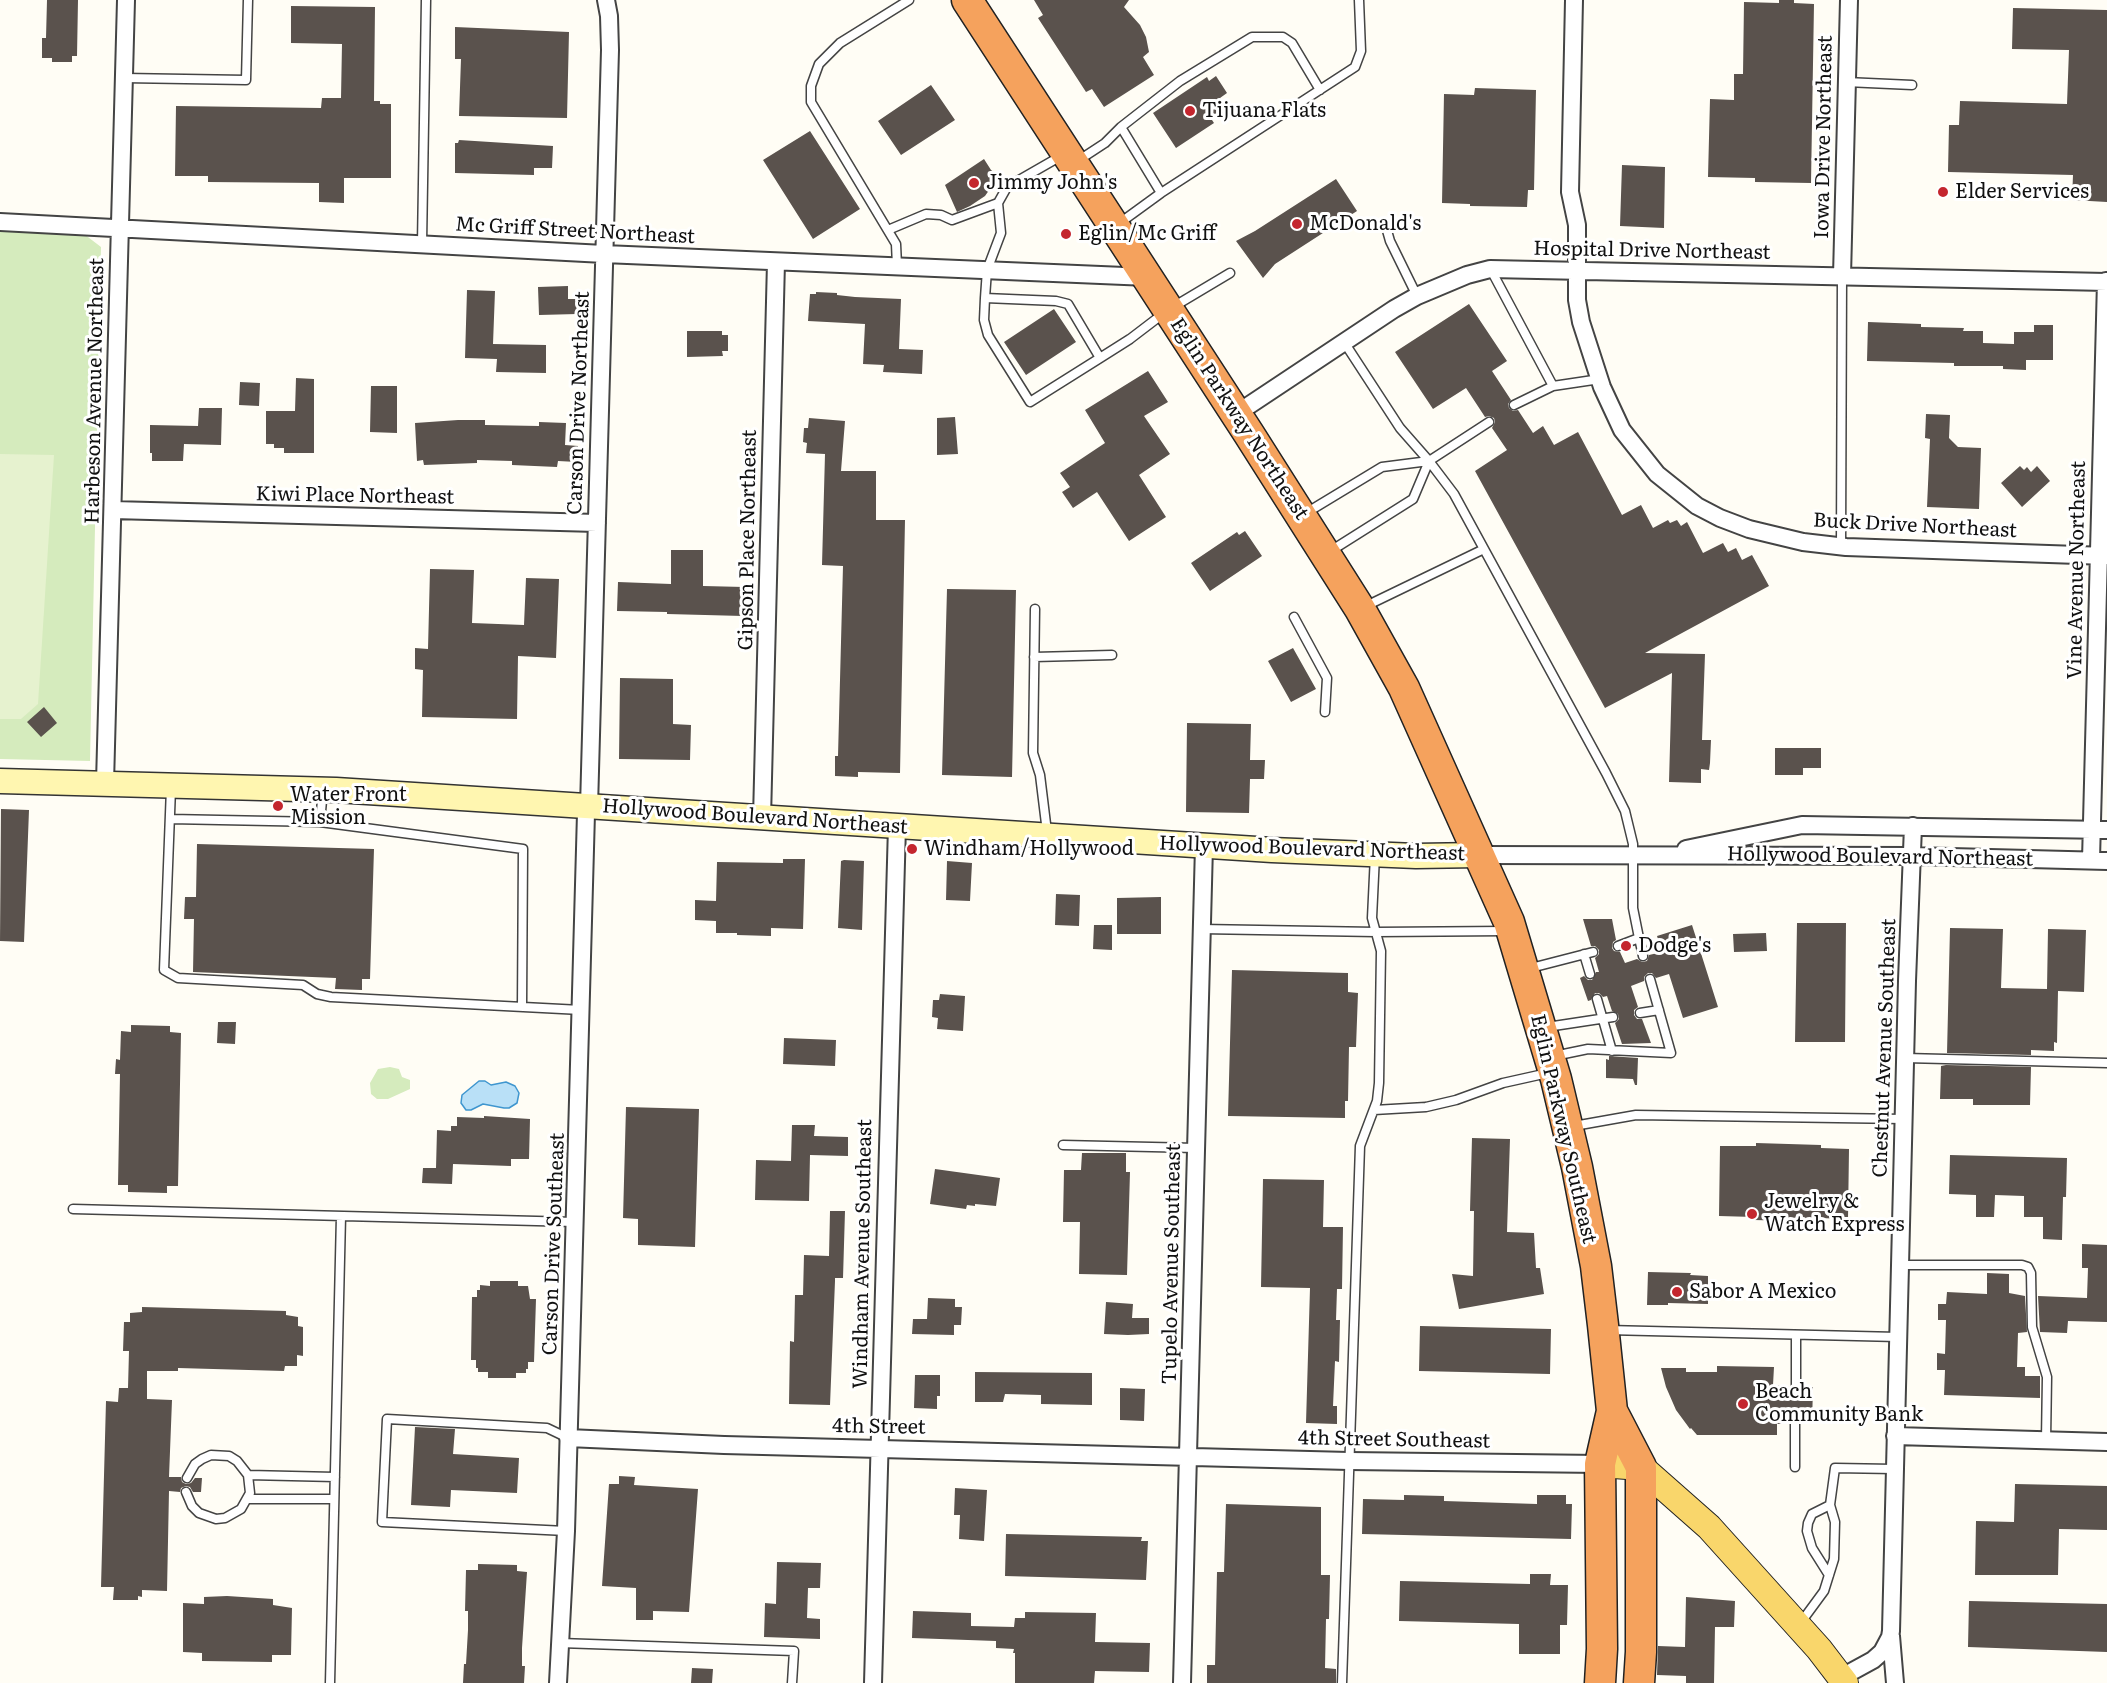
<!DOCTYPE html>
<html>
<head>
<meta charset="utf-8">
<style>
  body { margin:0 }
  canvas { display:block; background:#fffdf5 }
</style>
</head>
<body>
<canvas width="2107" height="1683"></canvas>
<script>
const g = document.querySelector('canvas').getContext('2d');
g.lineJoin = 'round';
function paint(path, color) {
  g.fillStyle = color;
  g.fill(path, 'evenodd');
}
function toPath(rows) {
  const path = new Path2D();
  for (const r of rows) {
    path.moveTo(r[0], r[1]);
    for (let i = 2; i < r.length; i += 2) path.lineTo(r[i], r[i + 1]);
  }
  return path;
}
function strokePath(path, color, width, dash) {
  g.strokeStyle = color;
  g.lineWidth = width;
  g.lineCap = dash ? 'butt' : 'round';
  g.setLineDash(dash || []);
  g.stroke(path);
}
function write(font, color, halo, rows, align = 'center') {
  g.font = font + ' Literata,serif';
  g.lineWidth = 6;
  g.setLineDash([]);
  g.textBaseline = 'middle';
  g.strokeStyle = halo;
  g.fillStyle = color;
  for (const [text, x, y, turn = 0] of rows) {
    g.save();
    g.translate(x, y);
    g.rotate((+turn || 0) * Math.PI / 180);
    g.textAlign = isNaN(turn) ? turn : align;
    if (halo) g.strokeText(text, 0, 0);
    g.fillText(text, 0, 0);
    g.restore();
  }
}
const green = toPath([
  [0,229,84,234,101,247,90,761,0,759],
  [390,1067,399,1069,402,1077,410,1080,410,1089,388,1099,377,1099,371,1094,370,1083,378,1069]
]);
const pitch = toPath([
  [0,454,54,455,38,704,21,719,0,719]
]);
const water = toPath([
  [479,1081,485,1081,491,1085,506,1082,515,1086,519,1093,517,1103,509,1108,504,1108,483,1104,471,1110,466,1110,461,1103,462,1095,479,1081]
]);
const building = toPath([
  [47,0,78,0,77,56,72,56,72,62,52,62,52,58,42,58,42,38,46,38],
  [1034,0,1129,0,1124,7,1140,25,1146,37,1149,52,1143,57,1154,75,1104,107,1092,89,1086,92,1038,18,1043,15],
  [1779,0,1794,0,1794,3,1814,4,1811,183,1755,182,1755,178,1708,177,1710,99,1734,100,1734,74,1743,74,1744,2,1779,3],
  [291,6,375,7,374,101,380,101,380,104,391,104,391,178,344,178,344,203,319,202,319,183,208,182,208,176,175,176,176,106,321,108,322,98,341,98,342,44,291,43],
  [2013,8,2107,10,2107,202,2072,200,2073,175,1948,172,1949,125,1959,125,1960,101,2067,104,2069,50,2012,49],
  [455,27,569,32,567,118,459,116,461,59,455,59],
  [1216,76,1227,93,1220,98,1228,109,1212,120,1214,123,1176,148,1153,113,1207,77,1209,81],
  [931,85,955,120,901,155,878,121],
  [1475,88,1536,90,1534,190,1528,190,1527,207,1470,206,1470,204,1442,203,1444,94,1474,95],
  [810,131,860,209,813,239,763,160],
  [459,140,553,146,552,168,534,168,534,175,455,173,455,143,458,143],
  [984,159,991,170,999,176,985,196,970,206,957,212,945,185],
  [1622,165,1665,167,1664,228,1620,226],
  [1336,179,1357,211,1275,264,1263,278,1236,241,1255,231],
  [568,286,568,299,577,299,577,314,539,315,538,287],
  [467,290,495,291,493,344,546,345,546,373,496,372,497,359,465,358],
  [816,292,837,293,837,295,855,297,901,299,899,349,923,350,922,374,883,372,884,365,863,364,865,324,808,321,810,294,816,294],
  [1469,304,1507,361,1492,371,1511,400,1508,404,1509,408,1513,411,1518,410,1533,433,1543,426,1554,445,1578,432,1622,515,1641,505,1653,528,1668,520,1670,523,1677,520,1681,526,1687,522,1703,553,1723,543,1728,552,1736,548,1742,560,1752,555,1769,586,1645,653,1705,654,1702,740,1711,740,1710,763,1709,770,1701,769,1701,783,1669,782,1672,673,1605,708,1475,471,1507,450,1492,428,1495,422,1494,418,1489,416,1485,417,1466,388,1433,409,1395,352],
  [1054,309,1076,342,1026,375,1004,342],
  [1868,322,1921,324,1921,327,1964,328,1963,331,1983,331,1983,343,2014,344,2014,332,2034,332,2034,325,2053,325,2053,360,2026,360,2026,370,2003,369,2003,366,1954,366,1954,363,1867,361],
  [687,331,722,331,722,335,728,335,728,351,722,351,723,356,687,357],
  [1148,371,1168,402,1144,416,1170,454,1139,475,1166,517,1129,541,1097,492,1073,508,1062,492,1070,487,1060,473,1105,443,1085,410],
  [296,378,314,379,314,453,284,453,284,448,274,448,274,444,266,444,266,411,295,411],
  [240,382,260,383,259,406,239,405],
  [371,386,397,386,397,433,370,432],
  [199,408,222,408,221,445,184,444,183,461,152,461,152,453,150,453,150,425,198,426],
  [1926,414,1950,415,1949,438,1958,447,1981,448,1979,509,1927,507,1930,439,1925,438],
  [955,417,958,454,937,455,937,418],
  [809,418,845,421,841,471,876,471,876,520,905,520,900,773,858,772,858,777,835,776,835,756,838,756,843,566,822,565,825,454,806,453,807,443,803,442,804,428,808,428],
  [458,420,485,420,485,425,539,426,539,422,566,423,565,445,578,446,577,462,558,461,557,467,512,465,512,461,477,460,477,463,424,465,423,460,417,461,415,423],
  [2020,466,2024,470,2027,467,2031,472,2037,466,2050,481,2022,507,2001,483],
  [1245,531,1262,556,1210,591,1191,563,1237,532,1239,535],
  [671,550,703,550,703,586,744,587,743,616,667,614,667,612,617,611,618,582,671,584],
  [430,569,474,570,472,623,524,625,526,578,559,579,556,658,518,656,517,719,422,717,423,670,415,669,415,648,428,649],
  [947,589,1016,590,1012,777,942,775],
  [1293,648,1316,689,1291,702,1268,661],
  [620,678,673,679,673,724,691,725,690,760,619,759],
  [44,707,57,723,41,737,27,722],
  [1187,723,1251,724,1250,760,1265,760,1264,779,1250,779,1249,813,1186,812],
  [1775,748,1821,748,1821,768,1803,768,1803,775,1775,775],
  [1,809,29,810,24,942,0,941],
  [197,844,374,849,370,979,362,979,362,990,335,989,336,978,193,972,194,919,184,919,185,897,196,897],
  [783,859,805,859,803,929,771,928,771,936,737,935,737,933,716,933,716,921,695,920,695,900,716,901,717,862,783,863],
  [844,860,864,861,862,930,838,928,841,861],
  [947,861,972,863,970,901,946,900],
  [1056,894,1080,895,1079,926,1055,925],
  [1161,897,1161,934,1117,934,1117,898],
  [1583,919,1612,919,1616,940,1613,942,1612,948,1614,951,1620,952,1625,963,1637,959,1642,962,1647,961,1649,955,1662,952,1657,936,1692,925,1718,1007,1683,1018,1669,974,1656,978,1652,973,1648,973,1644,977,1644,981,1631,986,1638,1007,1634,1010,1634,1015,1637,1019,1642,1019,1651,1043,1622,1044,1615,1023,1619,1019,1618,1014,1612,1011,1607,996,1603,997,1599,993,1595,993,1591,1000,1588,1001,1580,978,1584,976,1588,980,1592,980,1596,972,1599,972,1595,958,1599,954,1599,950,1595,946,1591,946],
  [1797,923,1846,923,1845,1042,1795,1042],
  [1094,925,1112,925,1112,950,1093,949],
  [1950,928,2003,929,2001,988,2047,989,2048,929,2086,930,2084,992,2058,991,2057,1043,2054,1042,2054,1051,2031,1050,2031,1055,1947,1053],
  [1766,933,1767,951,1734,952,1733,934],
  [1232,970,1348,973,1348,992,1358,993,1356,1047,1349,1047,1348,1101,1345,1101,1345,1118,1228,1116],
  [940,994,965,996,963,1031,937,1029,938,1018,932,1017,933,1000,939,1000],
  [218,1022,236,1022,235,1044,217,1043],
  [131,1025,170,1026,170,1032,181,1033,178,1186,167,1186,167,1193,128,1192,128,1185,118,1185,120,1074,115,1074,116,1059,120,1060,121,1031,131,1032],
  [784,1038,836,1040,835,1066,783,1064],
  [1609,1056,1638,1058,1637,1085,1635,1085,1633,1079,1606,1078,1606,1059,1609,1060],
  [1946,1065,2031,1067,2030,1105,1973,1105,1973,1099,1940,1099,1941,1066],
  [626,1107,699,1109,695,1247,638,1245,638,1219,623,1218],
  [484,1116,530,1119,529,1159,511,1159,511,1166,453,1164,452,1184,422,1183,423,1168,436,1168,437,1130,451,1131,451,1126,457,1126,457,1117,484,1118],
  [792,1125,815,1125,814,1136,848,1137,848,1156,810,1155,809,1201,755,1200,756,1160,791,1161],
  [1472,1138,1510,1139,1507,1232,1534,1233,1536,1268,1540,1268,1544,1294,1459,1309,1452,1274,1473,1276,1474,1211,1470,1211],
  [1756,1143,1821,1145,1821,1148,1849,1149,1848,1219,1819,1218,1819,1222,1792,1221,1754,1220,1754,1217,1719,1216,1720,1146,1756,1146],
  [1082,1153,1126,1153,1126,1172,1130,1172,1127,1275,1079,1274,1080,1222,1063,1222,1064,1170,1081,1170],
  [1950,1155,2067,1158,2066,1197,2063,1197,2062,1240,2043,1239,2043,1217,2024,1217,2024,1196,1995,1195,1994,1217,1976,1217,1976,1195,1949,1194],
  [935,1169,1000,1178,996,1206,975,1204,975,1206,967,1205,966,1209,930,1204],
  [1263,1179,1324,1180,1323,1227,1343,1227,1342,1289,1337,1289,1336,1320,1340,1320,1339,1362,1335,1361,1333,1406,1337,1406,1337,1424,1306,1423,1310,1288,1261,1287],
  [830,1211,845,1211,843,1278,835,1278,835,1281,830,1405,789,1404,790,1341,794,1342,795,1295,803,1295,804,1255,829,1256],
  [2082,1244,2107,1245,2107,1322,2068,1321,2067,1333,2040,1332,2038,1296,2087,1298,2088,1268,2082,1268],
  [1648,1272,1691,1273,1690,1275,1708,1276,1708,1304,1668,1303,1668,1305,1647,1305],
  [1987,1273,2009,1274,2009,1293,2025,1296,2027,1332,2018,1333,2017,1367,2025,1367,2025,1376,2040,1376,2040,1398,1944,1395,1945,1370,1937,1370,1937,1353,1945,1354,1946,1320,1938,1320,1938,1304,1946,1304,1947,1292,1987,1294],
  [490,1281,518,1281,518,1286,528,1286,530,1299,536,1299,534,1362,528,1362,528,1369,526,1369,526,1373,516,1373,516,1378,488,1378,488,1372,478,1372,478,1368,476,1368,476,1360,471,1360,472,1297,477,1297,477,1290,480,1290,480,1285,490,1286],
  [928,1298,955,1299,955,1307,962,1307,961,1325,954,1325,954,1335,912,1334,913,1319,927,1319],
  [1106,1302,1133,1304,1132,1318,1149,1318,1149,1334,1128,1335,1104,1334],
  [142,1307,286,1311,286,1315,298,1317,298,1326,303,1327,303,1356,297,1355,297,1366,285,1366,284,1371,178,1368,178,1371,147,1371,147,1399,172,1400,169,1477,181,1477,182,1482,186,1484,191,1483,195,1478,202,1478,201,1492,193,1492,190,1487,186,1486,181,1488,180,1492,169,1491,167,1591,142,1590,142,1597,138,1596,138,1600,113,1600,114,1587,101,1587,106,1401,118,1402,119,1388,128,1388,129,1351,123,1351,124,1322,130,1322,130,1313,142,1312],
  [1420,1326,1551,1329,1550,1374,1419,1371],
  [1717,1366,1774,1367,1773,1385,1790,1387,1791,1391,1795,1393,1800,1392,1802,1387,1813,1387,1812,1424,1801,1424,1799,1419,1794,1418,1790,1420,1789,1424,1777,1424,1777,1435,1697,1435,1691,1428,1690,1429,1676,1410,1666,1387,1661,1368,1686,1368,1686,1372,1717,1372],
  [975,1372,1092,1373,1092,1405,1041,1404,1041,1395,1005,1394,1003,1402,975,1402],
  [915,1375,940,1375,940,1396,937,1396,937,1409,914,1408],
  [1120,1388,1145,1389,1144,1421,1120,1420],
  [415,1427,455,1429,453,1454,519,1458,517,1493,451,1490,450,1507,411,1505],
  [619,1476,635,1477,634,1485,698,1489,689,1612,653,1611,653,1620,636,1620,636,1588,602,1586,609,1484,619,1484],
  [2015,1484,2107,1486,2107,1530,2059,1529,2058,1575,1975,1575,1976,1521,2014,1522],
  [955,1488,987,1490,984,1541,959,1539,960,1515,954,1515],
  [1404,1495,1444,1496,1444,1501,1537,1504,1537,1495,1566,1495,1566,1504,1572,1504,1571,1539,1362,1534,1363,1499,1404,1500],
  [1226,1504,1321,1507,1321,1575,1330,1575,1329,1619,1326,1619,1325,1668,1336,1669,1336,1683,1207,1683,1207,1665,1215,1665,1217,1572,1224,1572],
  [1006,1534,1142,1537,1141,1541,1148,1541,1146,1580,1005,1576],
  [777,1562,821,1563,820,1588,808,1588,807,1618,820,1619,820,1639,764,1637,765,1603,776,1604],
  [478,1564,517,1565,517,1571,527,1572,522,1648,522,1666,525,1666,524,1683,463,1683,464,1664,466,1664,468,1630,468,1611,465,1611,466,1570,478,1570],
  [1530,1574,1551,1574,1550,1585,1568,1585,1567,1625,1560,1625,1560,1654,1519,1654,1519,1624,1399,1621,1400,1581,1530,1584],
  [227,1596,273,1599,273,1605,292,1608,291,1655,272,1655,272,1662,202,1661,202,1653,183,1652,183,1603,204,1604,204,1597],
  [1686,1597,1735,1601,1734,1627,1715,1627,1714,1683,1686,1683,1686,1676,1657,1675,1658,1646,1685,1647],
  [1969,1601,2107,1604,2107,1652,1968,1647],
  [913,1611,971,1613,971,1626,1014,1627,1015,1618,1025,1618,1025,1612,1096,1613,1095,1642,1150,1643,1149,1672,1095,1671,1094,1683,1015,1683,1015,1653,1013,1653,1014,1649,996,1648,996,1641,912,1638],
  [692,1668,713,1669,712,1683,691,1683]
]);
const lane = toPath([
  [124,78,246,80,248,0],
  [1846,82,1912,85],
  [1076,162,1105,143,1121,127],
  [1161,193,1121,127,1180,81,1252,37,1283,37,1292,43,1320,90],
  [998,203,1007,187,1061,156],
  [1117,225,1161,193,1355,67,1361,51,1359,0],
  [1386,227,1390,241,1417,296],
  [888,230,926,214,941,215,952,220,998,203,1001,233,987,270,985,298],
  [422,244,426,0],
  [897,266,896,244,811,102,811,86,819,64,840,43,909,0],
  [1491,270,1553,386,1600,379],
  [1344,342,1400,428,1429,461,1454,494,1606,773,1625,811,1633,844,1633,908,1639,938,1618,946],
  [1100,358,1068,304,1056,301,985,298,984,320,988,335,1030,402,1100,358,1130,339,1168,310,1230,273],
  [1514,405,1553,386],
  [1429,461,1489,422],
  [1306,513,1382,467,1429,461,1413,499,1329,552],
  [1841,546,1842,276],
  [1366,606,1484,549],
  [1035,609,1033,753,1040,775,1047,832],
  [1294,617,1327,678,1325,712],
  [1034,657,1112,655],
  [171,788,164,970,178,978,303,985,317,994,331,997,581,1010],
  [170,819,320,822,323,790],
  [320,822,523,849,522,1007],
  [1201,929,1376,932,1507,931],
  [1639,938,1643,956],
  [1584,954,1590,974],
  [1527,969,1593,952],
  [1597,999,1612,1051],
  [1640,1013,1659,1010],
  [1547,1027,1613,1017],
  [1554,1056,1588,1049,1671,1053,1650,979],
  [1905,1058,2107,1063],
  [1374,1110,1426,1107,1456,1100,1503,1083,1548,1073],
  [1574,1126,1636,1115,1904,1119],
  [1063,1145,1196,1148],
  [73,1209,575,1222],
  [1900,1265,2022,1265,2028,1267,2031,1273,2032,1327,2047,1377,2046,1440],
  [1607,1330,1898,1337],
  [1796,1387,1796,1335],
  [1795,1467,1795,1424],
  [248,1475,335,1477],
  [186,1492,192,1506,199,1513,216,1519,225,1518,241,1509,250,1493,248,1475,237,1461,229,1456,211,1455,202,1459,195,1464,187,1478],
  [248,1499,334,1499],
  [566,1531,382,1522,387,1419,547,1428,568,1438],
  [1829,1575,1812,1548,1807,1531,1808,1523,1812,1514,1830,1505],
  [1799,1625,1824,1591,1834,1559,1835,1522,1830,1505,1835,1468,1894,1469],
  [560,1643,794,1651,792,1683],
  [330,1683,341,1216],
  [1342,1683,1360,1146,1377,1101,1379,1083,1381,951,1372,918,1375,855]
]);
const street = toPath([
  [1574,0,1570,192,1577,225,1577,300,1581,322,1602,387,1622,430,1657,474,1697,506,1720,518,1749,529,1803,542,1846,547,2107,556],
  [0,222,604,254,1148,277],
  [1842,276,1849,0],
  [1236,414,1394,309,1417,296,1467,275,1490,269,2107,282],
  [113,510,597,523],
  [105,783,126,0],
  [762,818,776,262],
  [1686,849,1802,825,2107,830],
  [1479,855,1912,856,2107,861],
  [2091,860,2106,281],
  [1895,1436,2107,1442],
  [568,1438,724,1445,1349,1461,1600,1464],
  [1891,1636,1895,1683],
  [1840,1678,1873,1660,1882,1652,1890,1637,1891,1631,1907,981,1913,826],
  [558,1683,566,1531,586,813,589,807,610,50,609,16,606,0],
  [873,1683,897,826],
  [1182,1683,1204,846]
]);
const secondary = toPath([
  [0,781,336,790,1272,850,1416,856,1479,855]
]);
const primary = toPath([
  [1600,1464,1641,1467,1709,1527,1819,1649,1845,1683]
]);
const highway = toPath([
  [967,0,1249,434,1360,609,1404,688,1509,922,1556,1079,1577,1167,1596,1266,1603,1325,1612,1411,1600,1464,1602,1649,1600,1683],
  [1612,1411,1641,1467,1641,1652,1639,1683]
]);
const markers = [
  [1190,111,6,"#c4262e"],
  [974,183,6,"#c4262e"],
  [1943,192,6,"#c4262e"],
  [1297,224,6,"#c4262e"],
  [1066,234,6,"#c4262e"],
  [278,806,6,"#c4262e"],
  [912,849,6,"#c4262e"],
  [1626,946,6,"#c4262e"],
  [1752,1214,6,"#c4262e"],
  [1677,1292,6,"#c4262e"],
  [1743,1404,6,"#c4262e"]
];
const poiNames = [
  ["Tijuana Flats",1202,111],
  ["Jimmy John's",986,183],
  ["Elder Services",1955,192],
  ["McDonald's",1309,224],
  ["Eglin/Mc Griff",1078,234],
  ["Water Front",290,795],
  ["Mission",290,818],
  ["Windham/Hollywood",924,849],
  ["Dodge's",1638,946],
  ["Jewelry &",1764,1202],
  ["Watch Express",1764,1225],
  ["Sabor A Mexico",1689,1292],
  ["Beach",1755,1392],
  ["Community Bank",1755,1415]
];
const streetNames = [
  ["Iowa Drive Northeast",1824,137,-89],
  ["Mc Griff Street Northeast",575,231,3],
  ["Hospital Drive Northeast",1652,251,1],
  ["Harbeson Avenue Northeast",95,391,-89],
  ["Carson Drive Northeast",579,403,-88],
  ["Eglin Parkway Northeast",1239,419,57],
  ["Kiwi Place Northeast",355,496,1],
  ["Buck Drive Northeast",1915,526,3],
  ["Gipson Place Northeast",748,540,-89],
  ["Vine Avenue Northeast",2077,570,-89],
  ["Hollywood Boulevard Northeast",755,817,4],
  ["Hollywood Boulevard Northeast",1312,849,2],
  ["Hollywood Boulevard Northeast",1880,857,1],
  ["Chestnut Avenue Southeast",1885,1048,-88],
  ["Eglin Parkway Southeast",1563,1129,77],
  ["Carson Drive Southeast",554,1244,-88],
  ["Windham Avenue Southeast",863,1254,-89],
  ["Tupelo Avenue Southeast",1172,1264,-89],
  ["4th Street",879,1427,1],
  ["4th Street Southeast",1394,1440,1]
];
paint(green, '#d5ebbd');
paint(pitch, '#e6f2cf');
paint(water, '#b9e0f7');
strokePath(water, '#3f96cf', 1.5);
paint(building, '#5a524d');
strokePath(lane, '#444', 11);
strokePath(street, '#444', 20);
strokePath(secondary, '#333', 27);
strokePath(primary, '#222', 28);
strokePath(highway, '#222', 33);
strokePath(lane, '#fff', 8);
strokePath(street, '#fff', 16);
strokePath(secondary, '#fff6b0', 24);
strokePath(primary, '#f9d66b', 26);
strokePath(highway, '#f5a25d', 30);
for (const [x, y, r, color] of markers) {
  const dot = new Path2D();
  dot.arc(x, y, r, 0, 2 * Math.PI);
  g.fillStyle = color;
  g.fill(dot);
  strokePath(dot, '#fff', 2);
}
write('20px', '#111', '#fff', poiNames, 'left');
write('20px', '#111', '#fff', streetNames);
</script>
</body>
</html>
